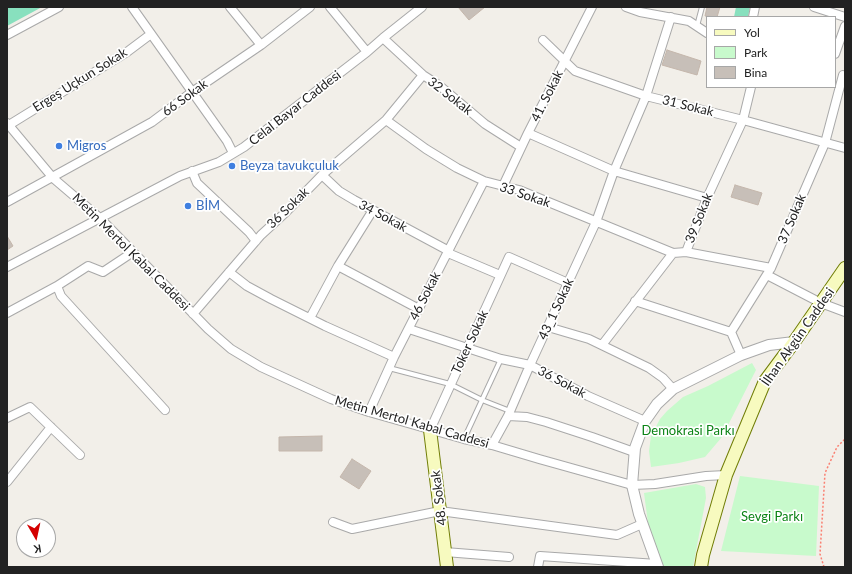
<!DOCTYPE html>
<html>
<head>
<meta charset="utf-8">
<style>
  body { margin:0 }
  #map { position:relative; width:852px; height:574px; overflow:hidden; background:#f2efe9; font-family:Lato,sans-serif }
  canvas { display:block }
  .frame { position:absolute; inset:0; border:8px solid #222; pointer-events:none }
  .legend { position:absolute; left:706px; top:16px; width:130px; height:72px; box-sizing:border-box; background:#fff; border:1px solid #a7a7a7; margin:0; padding:5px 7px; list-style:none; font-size:12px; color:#222 }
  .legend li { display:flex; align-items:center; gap:8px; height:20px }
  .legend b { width:20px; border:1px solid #a7a7a7 }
  .north { position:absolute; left:16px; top:518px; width:40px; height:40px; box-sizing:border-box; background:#fff; border:1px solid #a7a7a7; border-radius:50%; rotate:171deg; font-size:11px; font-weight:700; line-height:16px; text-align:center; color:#222 }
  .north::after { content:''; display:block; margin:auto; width:14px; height:18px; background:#d40000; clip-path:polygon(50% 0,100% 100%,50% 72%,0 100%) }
</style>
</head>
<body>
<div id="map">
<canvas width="852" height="574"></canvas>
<div class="frame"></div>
<ul class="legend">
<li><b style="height:5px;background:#f7fabf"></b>Yol</li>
<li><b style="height:11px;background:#c8facc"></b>Park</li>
<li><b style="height:11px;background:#c7bfb8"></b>Bina</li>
</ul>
<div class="north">K</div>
</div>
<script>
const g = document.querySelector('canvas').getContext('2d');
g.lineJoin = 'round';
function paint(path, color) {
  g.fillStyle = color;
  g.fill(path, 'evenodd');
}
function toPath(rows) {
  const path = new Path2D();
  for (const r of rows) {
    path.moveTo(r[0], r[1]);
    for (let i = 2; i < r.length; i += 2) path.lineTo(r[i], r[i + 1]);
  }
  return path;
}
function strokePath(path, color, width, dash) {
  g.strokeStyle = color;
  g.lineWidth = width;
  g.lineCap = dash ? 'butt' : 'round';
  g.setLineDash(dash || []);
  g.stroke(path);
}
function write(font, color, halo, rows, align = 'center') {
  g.font = font + ' Lato,sans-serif';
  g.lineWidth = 3.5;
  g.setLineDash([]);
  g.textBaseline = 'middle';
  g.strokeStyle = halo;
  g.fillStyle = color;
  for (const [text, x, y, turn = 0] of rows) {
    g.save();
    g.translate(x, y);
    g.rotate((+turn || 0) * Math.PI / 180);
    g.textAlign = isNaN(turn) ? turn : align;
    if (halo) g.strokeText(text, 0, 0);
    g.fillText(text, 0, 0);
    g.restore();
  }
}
const park = toPath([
  [752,363,756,370,722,437,705,457,679,463,651,467,649,451,651,436,660,419,667,411,683,397,708,386],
  [740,476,819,486,816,556,721,551],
  [696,484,705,487,706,498,693,567,664,567,655,548,648,523,644,493]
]);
const pitch = toPath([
  [7,7,42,7,7,26],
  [736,7,750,7,748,17,734,17]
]);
const building = toPath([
  [458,7,485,7,469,20,458,7],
  [707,7,720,7,717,17,705,16,707,7],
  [667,50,701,61,697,75,662,65,667,50],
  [735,185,762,193,758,205,731,197,735,185],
  [7,236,13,246,7,250,7,236],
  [322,436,322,451,279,451,279,437,322,436],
  [352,459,371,471,359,489,340,477,352,459]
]);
const path = toPath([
  [824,567,820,554,825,473,837,447,845,439]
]);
const service = toPath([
  [697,26,702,7],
  [389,368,450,384,482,400,510,411],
  [464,439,501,359]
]);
const minor = toPath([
  [132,7,227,141,233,153],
  [230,7,261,45],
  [330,7,367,52],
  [626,7,640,12,689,21,707,33],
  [814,7,845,17],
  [671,17,646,96,614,171,707,198],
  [753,17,755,7],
  [7,35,59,7],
  [383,38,423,75,440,86,485,124,521,147],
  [543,40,575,71,646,96,743,120,845,148],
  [835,54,845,26],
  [386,120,426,149,457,168,484,181,519,190,673,253,686,252,707,198,743,120,751,87],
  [7,123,53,178,101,219,208,329,231,349,261,367,331,399,369,412,464,439,492,445,539,459,632,485,655,484,706,476,726,475],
  [9,125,127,52,151,34],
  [192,171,197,183,249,232,256,241],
  [322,175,339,191,354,200,449,251],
  [503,186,528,133,592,7],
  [7,202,152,122,192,92,261,45,310,7],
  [686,252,771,268],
  [448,253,500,275],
  [338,266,419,309],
  [7,267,180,176,219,162,244,147,367,52,383,38,422,7],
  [229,272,247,286,271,299,325,326,394,357],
  [767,275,821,303,845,312],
  [57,286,88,266,103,272,133,252],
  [635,301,731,332],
  [7,313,57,286,61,296,165,410],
  [193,314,261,235,286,212,322,175,386,120,423,75],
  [310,318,338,266,373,210],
  [548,327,589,339,649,368,663,378,673,389],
  [409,329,501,359,530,365,588,396,645,421],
  [602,345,673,253],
  [741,355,731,332,771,268,825,143,843,75],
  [369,412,394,357,484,181],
  [508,416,527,417,546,422,592,437,634,452],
  [7,418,30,407,80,455],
  [430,430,509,257,568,283],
  [492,445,508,416,530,365,596,222,614,171,528,133],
  [7,482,51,427],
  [333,522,352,529,440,511,617,535,642,524],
  [445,552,509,557],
  [538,567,540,556,657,564]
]);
const tertiary = toPath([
  [658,567,639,514,632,485,635,448,645,421,657,404,673,389,741,355,769,345,794,342]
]);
const secondary = toPath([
  [430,430,447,567],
  [701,567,703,555,726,475,765,381,794,342,845,268]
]);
const markers = [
  [59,146,4,"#3f7fe0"],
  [232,166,4,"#3f7fe0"],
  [188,206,4,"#3f7fe0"]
];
const streetNames = [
  ["Ergeş Uçkun Sokak",80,80,-32],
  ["32 Sokak",450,96,38],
  ["41. Sokak",547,96,-63],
  ["66 Sokak",185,98,-36],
  ["31 Sokak",688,106,14],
  ["Celal Bayar Caddesi",295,108,-38],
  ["33 Sokak",525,195,19],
  ["36 Sokak",288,208,-44],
  ["34 Sokak",383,216,28],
  ["39 Sokak",699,218,-68],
  ["37 Sokak",792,219,-67],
  ["Metin Mertol Kabal Caddesi",131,252,45],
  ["46 Sokak",425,296,-63],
  ["43_1 Sokak",556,309,-65],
  ["İlhan Akgün Caddesi",798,337,-55],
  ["Toker Sokak",470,342,-65],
  ["36 Sokak",562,382,28],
  ["Metin Mertol Kabal Caddesi",412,422,16],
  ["48. Sokak",439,498,-97]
];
const shopNames = [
  ["Migros",67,146],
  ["Beyza tavukçuluk",240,166],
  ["BİM",196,206]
];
const parkNames = [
  ["Demokrasi Parkı",688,431],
  ["Sevgi Parkı",772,517]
];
paint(park, '#c8facc');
paint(pitch, '#88e0be');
paint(building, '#c7bfb8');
strokePath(building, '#c4b6ab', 1);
strokePath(service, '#a9a9a9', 6);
strokePath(minor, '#a9a9a9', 10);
strokePath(tertiary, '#a9a9a9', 12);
strokePath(secondary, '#707d05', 14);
strokePath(path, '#fa8072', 1.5, [2, 2]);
strokePath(service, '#fff', 4);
strokePath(minor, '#fff', 8);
strokePath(tertiary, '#fff', 10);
strokePath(secondary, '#f7fabf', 12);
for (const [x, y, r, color] of markers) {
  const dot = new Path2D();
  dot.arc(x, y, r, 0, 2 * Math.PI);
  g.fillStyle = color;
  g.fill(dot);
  strokePath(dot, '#fff', 1.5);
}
write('13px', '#222', '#fff', streetNames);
write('13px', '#366cbe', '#fff', shopNames, 'left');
write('13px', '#0c8416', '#fff', parkNames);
</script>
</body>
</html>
